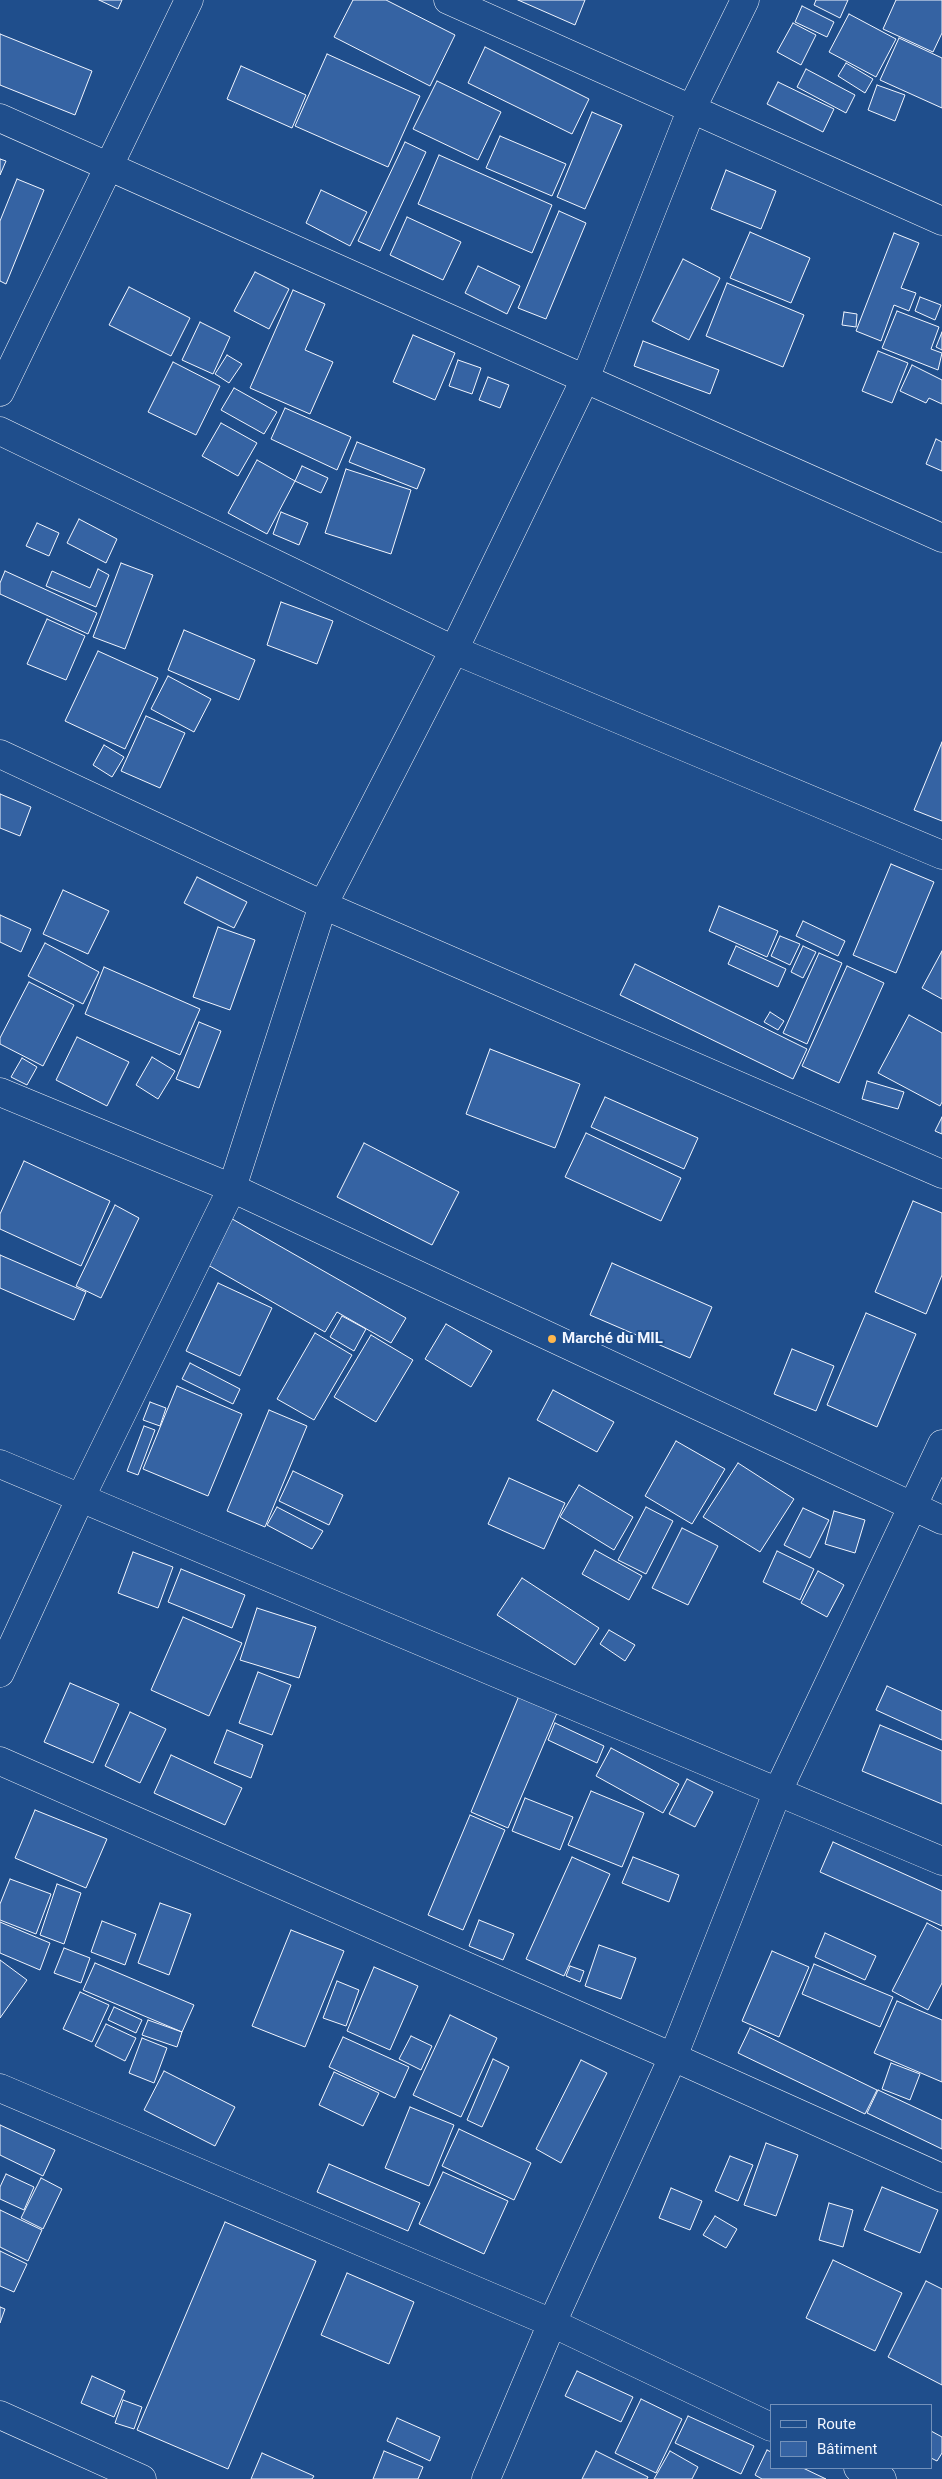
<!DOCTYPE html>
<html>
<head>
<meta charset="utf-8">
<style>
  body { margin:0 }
  #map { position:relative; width:942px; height:2479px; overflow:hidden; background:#1f4e8c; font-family:Roboto,sans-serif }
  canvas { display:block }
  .legend { position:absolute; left:770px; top:2404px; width:162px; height:65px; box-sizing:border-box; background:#1f4e8c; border:1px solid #7391ba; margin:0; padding:6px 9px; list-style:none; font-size:15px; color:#f2f6ff }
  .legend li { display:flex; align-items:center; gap:10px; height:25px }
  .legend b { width:25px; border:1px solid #7391ba }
</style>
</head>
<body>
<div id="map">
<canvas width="942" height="2479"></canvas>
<ul class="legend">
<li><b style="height:6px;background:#1f4e8c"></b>Route</li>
<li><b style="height:14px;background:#3563a3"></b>Bâtiment</li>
</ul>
</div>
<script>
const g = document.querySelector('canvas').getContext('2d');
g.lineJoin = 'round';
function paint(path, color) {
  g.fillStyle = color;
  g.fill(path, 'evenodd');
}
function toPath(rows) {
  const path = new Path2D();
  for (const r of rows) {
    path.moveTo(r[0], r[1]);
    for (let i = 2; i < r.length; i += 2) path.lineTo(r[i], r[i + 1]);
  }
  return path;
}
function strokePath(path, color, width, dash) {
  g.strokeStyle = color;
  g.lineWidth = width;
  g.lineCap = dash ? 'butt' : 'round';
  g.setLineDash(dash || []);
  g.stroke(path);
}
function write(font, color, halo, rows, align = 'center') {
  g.font = font + ' Roboto,sans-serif';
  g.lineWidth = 4;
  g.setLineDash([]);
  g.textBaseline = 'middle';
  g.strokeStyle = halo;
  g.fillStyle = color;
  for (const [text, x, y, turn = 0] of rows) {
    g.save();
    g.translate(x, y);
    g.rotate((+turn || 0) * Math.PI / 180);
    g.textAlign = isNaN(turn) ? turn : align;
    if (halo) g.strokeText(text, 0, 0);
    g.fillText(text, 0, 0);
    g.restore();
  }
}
const building = toPath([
  [99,0,122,0,118,9,99,0],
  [353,0,386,0,455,35,430,86,334,37,353,0],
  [518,0,585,0,575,25,518,0],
  [816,0,848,0,840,18,814,5,816,0],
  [896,0,942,0,942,33,933,52,883,29,896,0],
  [802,6,834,22,827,37,795,22,802,6],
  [849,14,896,39,876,77,829,52,849,14],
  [793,23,816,35,801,65,777,52,793,23],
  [0,34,92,71,75,115,0,85,0,34],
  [899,38,942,58,942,108,880,80,899,38],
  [485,47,589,99,572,134,468,83,485,47],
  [327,54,420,96,388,167,295,126,327,54],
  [846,63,873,79,865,93,838,76,846,63],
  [241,66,306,95,292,128,227,99,241,66],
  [806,69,855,95,846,113,797,87,806,69],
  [437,81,501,112,478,160,413,129,437,81],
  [778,82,834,109,823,132,767,104,778,82],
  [877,85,905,95,895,121,868,110,877,85],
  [592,112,622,125,585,209,557,197,592,112],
  [500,136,566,164,552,196,486,168,500,136],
  [405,142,426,152,380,251,358,241,405,142],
  [439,155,552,205,532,253,418,204,439,155],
  [0,159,6,161,0,175,0,159],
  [726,170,776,191,761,229,711,209,726,170],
  [17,179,44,190,6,284,0,281,0,221,17,179],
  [321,190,367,212,350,246,306,223,321,190],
  [559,211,586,223,546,319,518,308,559,211],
  [407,217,461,242,443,280,390,255,407,217],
  [750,232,810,258,791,303,730,278,750,232],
  [894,233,919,243,901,288,916,293,909,311,894,305,881,341,856,331,894,233],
  [683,259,720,278,689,340,652,321,683,259],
  [478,266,520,286,507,314,465,293,478,266],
  [255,272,289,289,269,329,234,311,255,272],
  [727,283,804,315,783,367,706,336,727,283],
  [129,287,190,318,171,356,109,325,129,287],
  [293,290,325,304,305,350,333,362,310,414,250,388,293,290],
  [920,297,941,305,935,320,915,311,920,297],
  [897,311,939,327,931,349,942,353,938,370,882,348,897,311],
  [844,312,857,314,856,327,842,325,844,312],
  [200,322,230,337,213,374,182,360,200,322],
  [942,332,942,350,936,347,942,332],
  [413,335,455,353,435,400,393,382,413,335],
  [643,341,719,370,710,394,634,366,643,341],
  [878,351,908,363,892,403,862,391,878,351],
  [227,355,242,364,229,383,215,374,227,355],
  [458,360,481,368,472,394,449,386,458,360],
  [173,362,220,386,196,435,148,412,173,362],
  [912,365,942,380,942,404,929,398,926,403,900,391,912,365],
  [488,377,509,385,500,408,479,400,488,377],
  [234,388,277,412,264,434,221,410,234,388],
  [285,408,351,437,337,470,271,439,285,408],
  [221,423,257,443,238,476,202,456,221,423],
  [936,439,942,442,942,471,926,464,936,439],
  [357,442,425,469,417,489,349,462,357,442],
  [257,460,295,481,267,534,228,513,257,460],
  [302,466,328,478,321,493,295,481,302,466],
  [346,469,411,490,391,554,325,533,346,469],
  [281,512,308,523,299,545,273,534,281,512],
  [79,519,117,539,106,563,67,543,79,519],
  [37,523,59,533,49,556,26,546,37,523],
  [121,563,153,575,125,649,93,637,121,563],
  [98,569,109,575,96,607,46,586,52,571,90,588,98,569],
  [5,571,97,613,88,634,0,594,0,583,5,571],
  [281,602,333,621,317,664,267,645,281,602],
  [47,619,85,636,66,680,27,664,47,619],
  [184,630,255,660,239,700,168,670,184,630],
  [98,651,158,678,125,749,65,721,98,651],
  [168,676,211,699,194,732,151,709,168,676],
  [146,716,185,733,160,788,121,771,146,716],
  [942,742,942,821,914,810,942,742],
  [104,745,124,757,112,777,93,765,104,745],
  [0,794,31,807,20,836,0,828,0,794],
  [891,864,934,882,896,973,853,955,891,864],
  [197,877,247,902,234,928,184,903,197,877],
  [63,890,109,911,88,954,43,934,63,890],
  [719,906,778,931,767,957,709,931,719,906],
  [0,915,31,929,21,952,0,942,0,915],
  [803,921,845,941,838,956,796,936,803,921],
  [218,927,255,940,230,1010,193,997,218,927],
  [780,936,800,944,790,965,771,956,780,936],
  [45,943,99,972,83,1004,28,976,45,943],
  [736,946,786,969,778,987,728,964,736,946],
  [803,946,816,952,803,978,791,972,803,946],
  [942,951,942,999,922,988,942,951],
  [819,953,842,963,807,1044,783,1033,819,953],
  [635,964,807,1049,793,1079,620,995,635,964],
  [847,966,884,983,839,1083,802,1066,847,966],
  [104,967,200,1009,180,1055,85,1014,104,967],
  [29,982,74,1005,43,1066,0,1044,0,1038,29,982],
  [770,1012,784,1021,778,1030,764,1022,770,1012],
  [909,1015,942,1033,942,1102,940,1106,878,1073,909,1015],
  [199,1022,221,1031,199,1088,176,1079,199,1022],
  [77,1037,129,1062,107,1106,56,1080,77,1037],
  [490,1049,580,1084,555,1148,466,1114,490,1049],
  [152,1057,175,1071,158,1099,136,1085,152,1057],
  [22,1058,37,1067,27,1085,11,1077,22,1058],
  [867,1081,904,1092,898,1109,862,1099,867,1081],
  [605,1097,698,1138,684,1169,591,1127,605,1097],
  [942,1117,942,1134,935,1131,942,1117],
  [586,1133,681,1178,661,1221,565,1177,586,1133],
  [364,1143,459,1192,432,1245,337,1197,364,1143],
  [24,1161,110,1201,81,1266,0,1229,0,1214,24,1161],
  [913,1201,942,1213,942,1275,926,1314,875,1292,913,1201],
  [115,1205,139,1218,101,1298,76,1286,115,1205],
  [227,1216,406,1318,391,1343,337,1312,325,1332,201,1261,227,1216],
  [0,1255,86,1292,74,1320,0,1288,0,1255],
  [612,1263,712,1307,690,1358,590,1315,612,1263],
  [218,1283,272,1308,240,1376,186,1351,218,1283],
  [866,1313,916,1334,877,1427,827,1405,866,1313],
  [342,1316,366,1329,354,1351,330,1337,342,1316],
  [446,1324,492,1351,471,1387,425,1359,446,1324],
  [315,1333,352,1355,314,1420,277,1399,315,1333],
  [371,1335,413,1360,376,1422,334,1397,371,1335],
  [792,1349,834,1366,816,1411,774,1394,792,1349],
  [190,1363,240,1389,233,1404,182,1379,190,1363],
  [177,1386,242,1414,208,1496,143,1469,177,1386],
  [553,1390,614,1422,597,1452,537,1420,553,1390],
  [150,1402,166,1408,160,1426,143,1420,150,1402],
  [269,1410,307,1426,265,1527,227,1511,269,1410],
  [144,1426,155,1430,138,1475,127,1471,144,1426],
  [676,1441,725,1469,692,1524,645,1496,676,1441],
  [738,1463,794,1499,760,1552,703,1517,738,1463],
  [293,1471,343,1495,329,1525,279,1501,293,1471],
  [509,1478,565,1503,544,1549,488,1524,509,1478],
  [579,1485,633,1517,614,1550,560,1517,579,1485],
  [277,1507,323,1531,312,1549,267,1525,277,1507],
  [646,1507,673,1521,646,1574,618,1560,646,1507],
  [803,1508,829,1520,810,1558,784,1545,803,1508],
  [834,1511,865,1520,855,1553,825,1544,834,1511],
  [682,1528,718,1546,688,1605,652,1588,682,1528],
  [595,1550,642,1576,629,1600,582,1574,595,1550],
  [777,1551,814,1569,800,1600,763,1582,777,1551],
  [133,1552,173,1567,158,1608,118,1593,133,1552],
  [181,1569,245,1595,232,1628,168,1602,181,1569],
  [818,1571,844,1585,827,1617,801,1603,818,1571],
  [522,1578,599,1628,575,1665,497,1615,522,1578],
  [257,1608,316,1627,299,1678,240,1660,257,1608],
  [183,1617,242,1643,209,1716,151,1690,183,1617],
  [609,1630,635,1645,625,1661,600,1644,609,1630],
  [258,1672,291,1685,272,1735,239,1723,258,1672],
  [70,1683,119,1704,93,1763,44,1742,70,1683],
  [887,1686,942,1711,942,1740,876,1710,887,1686],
  [519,1696,557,1713,508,1828,471,1812,519,1696],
  [130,1712,166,1729,140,1783,105,1766,130,1712],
  [555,1723,604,1746,597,1763,548,1740,555,1723],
  [880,1725,942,1751,942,1804,862,1771,880,1725],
  [227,1730,263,1745,251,1778,214,1763,227,1730],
  [611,1748,679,1784,663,1813,596,1776,611,1748],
  [171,1755,242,1788,225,1825,154,1793,171,1755],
  [687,1779,713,1792,695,1827,669,1814,687,1779],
  [591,1791,644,1813,622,1867,568,1845,591,1791],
  [525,1798,573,1817,560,1850,512,1831,525,1798],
  [35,1810,107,1839,86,1888,15,1858,35,1810],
  [470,1815,505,1830,463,1930,428,1915,470,1815],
  [833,1842,942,1891,942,1926,820,1872,833,1842],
  [572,1857,610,1874,564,1976,526,1959,572,1857],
  [633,1857,679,1875,669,1902,622,1883,633,1857],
  [10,1879,51,1894,36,1934,0,1920,0,1904,10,1879],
  [57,1884,81,1893,64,1944,40,1935,57,1884],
  [160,1903,191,1914,169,1975,138,1963,160,1903],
  [479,1920,514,1934,503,1960,469,1946,479,1920],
  [102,1921,136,1934,125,1965,91,1952,102,1921],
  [0,1922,50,1943,40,1970,0,1953,0,1922],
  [927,1923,942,1931,942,1983,928,2010,892,1991,927,1923],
  [291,1930,344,1951,305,2047,252,2026,291,1930],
  [825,1933,876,1956,865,1980,815,1957,825,1933],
  [599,1945,636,1958,621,1999,585,1986,599,1945],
  [64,1948,90,1958,81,1983,54,1973,64,1948],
  [772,1951,809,1967,779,2037,742,2021,772,1951],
  [0,1960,27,1980,0,2018,0,1960],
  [95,1963,194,2005,182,2032,83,1990,95,1963],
  [814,1964,893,1997,880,2027,802,1994,814,1964],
  [570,1966,584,1971,580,1982,566,1976,570,1966],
  [374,1967,418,1986,390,2050,347,2031,374,1967],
  [337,1981,359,1990,346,2026,323,2018,337,1981],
  [80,1992,109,2005,92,2042,63,2029,80,1992],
  [897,2001,942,2020,942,2082,874,2053,897,2001],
  [114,2007,142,2020,136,2033,108,2020,114,2007],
  [450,2015,497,2038,461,2117,413,2095,450,2015],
  [148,2020,182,2032,177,2047,142,2035,148,2020],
  [106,2024,136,2038,125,2061,95,2046,106,2024],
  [750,2028,877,2090,865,2114,738,2053,750,2028],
  [411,2036,432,2046,421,2070,399,2059,411,2036],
  [343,2037,409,2067,395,2098,329,2067,343,2037],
  [142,2038,167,2048,154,2083,129,2073,142,2038],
  [493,2059,509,2067,482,2127,467,2120,493,2059],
  [581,2060,607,2073,561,2163,536,2149,581,2060],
  [891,2063,920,2074,910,2100,882,2089,891,2063],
  [164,2071,235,2107,215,2146,144,2110,164,2071],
  [334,2072,379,2093,363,2126,319,2105,334,2072],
  [878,2090,942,2120,942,2149,867,2113,878,2090],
  [410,2107,454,2125,429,2186,385,2168,410,2107],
  [0,2125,55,2150,43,2176,0,2155,0,2125],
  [459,2129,531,2163,514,2200,442,2166,459,2129],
  [766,2143,798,2155,776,2216,744,2205,766,2143],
  [730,2156,753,2165,738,2201,715,2191,730,2156],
  [329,2164,420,2203,408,2231,317,2192,329,2164],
  [443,2172,508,2201,484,2254,419,2224,443,2172],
  [6,2174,34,2187,24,2210,0,2199,0,2187,6,2174],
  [41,2178,62,2189,43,2229,21,2218,41,2178],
  [882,2187,938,2210,920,2253,864,2230,882,2187],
  [671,2188,702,2201,690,2230,659,2218,671,2188],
  [829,2203,853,2210,843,2247,819,2240,829,2203],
  [0,2210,42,2230,28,2261,0,2247,0,2210],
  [715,2216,737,2229,726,2248,703,2235,715,2216],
  [225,2222,316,2261,228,2469,137,2430,225,2222],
  [0,2251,27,2264,14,2292,0,2286,0,2251],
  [833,2260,902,2293,875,2351,806,2318,833,2260],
  [347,2273,414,2302,389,2364,321,2335,347,2273],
  [926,2281,942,2289,942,2385,888,2357,926,2281],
  [0,2307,5,2309,0,2323,0,2307],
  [577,2371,633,2397,621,2422,565,2396,577,2371],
  [92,2376,125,2391,114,2417,81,2403,92,2376],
  [641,2399,682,2419,656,2473,615,2453,641,2399],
  [123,2400,142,2407,134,2429,115,2423,123,2400],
  [688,2416,754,2446,741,2474,675,2443,688,2416],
  [397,2418,440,2437,430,2461,387,2441,397,2418],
  [931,2431,942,2437,942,2453,937,2461,931,2458,931,2431],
  [767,2450,771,2452,771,2468,803,2468,826,2479,762,2479,755,2475,767,2450],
  [384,2451,423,2467,418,2479,373,2479,384,2451],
  [596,2451,648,2477,647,2479,582,2479,596,2451],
  [670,2451,698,2467,692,2479,654,2479,670,2451],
  [262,2453,314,2476,312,2479,251,2479,262,2453]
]);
const street = toPath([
  [448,0,942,221],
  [0,118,942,538],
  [0,392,189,0],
  [0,431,454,650,942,855],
  [0,754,323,905,942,1174],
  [0,1092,232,1188,942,1520],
  [0,1464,942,1861],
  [0,1673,80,1499,232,1188,323,905,454,650,585,379,692,108,745,0],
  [0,1761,673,2057,942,2178],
  [0,2088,552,2323,771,2427],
  [0,2415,142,2479],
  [858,2468,882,2479],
  [486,2479,552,2323,673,2057,777,1793,942,1444]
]);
const markers = [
  [552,1339,5,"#ffb74d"]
];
const poiNames = [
  ["Marché du MIL",562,1339]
];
paint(building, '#3563a3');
strokePath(building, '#f2f6ff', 1);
strokePath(street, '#f2f6ff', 29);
strokePath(street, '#1f4e8c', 28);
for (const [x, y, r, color] of markers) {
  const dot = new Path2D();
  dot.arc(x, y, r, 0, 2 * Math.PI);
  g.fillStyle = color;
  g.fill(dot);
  strokePath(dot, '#1f4e8c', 2);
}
write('bold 15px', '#f2f6ff', '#1f4e8c', poiNames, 'left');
</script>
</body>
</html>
